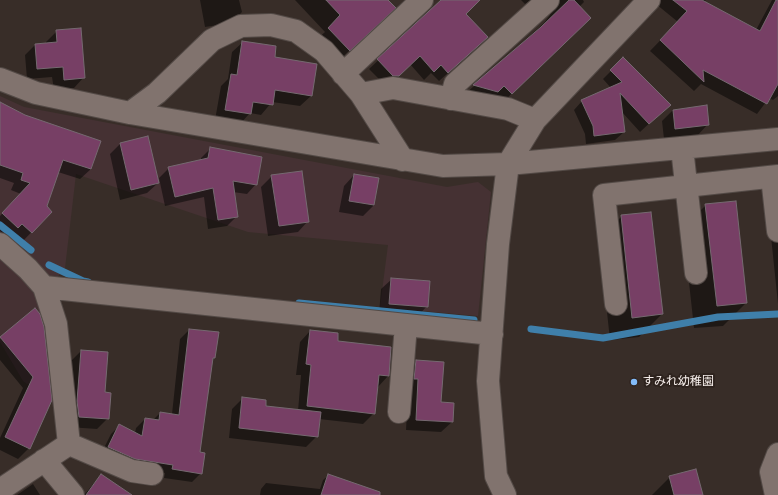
<!DOCTYPE html>
<html>
<head>
<meta charset="utf-8">
<style>
  body { margin:0 }
  canvas { display:block; background:#382d28 }
</style>
</head>
<body>
<canvas width="778" height="495"></canvas>
<script>
const g = document.querySelector('canvas').getContext('2d');
g.lineJoin = 'round';
function paint(path, color) {
  g.fillStyle = color;
  g.fill(path, 'evenodd');
}
function toPath(rows) {
  const path = new Path2D();
  for (const r of rows) {
    path.moveTo(r[0], r[1]);
    for (let i = 2; i < r.length; i += 2) path.lineTo(r[i], r[i + 1]);
  }
  return path;
}
function strokePath(path, color, width, dash) {
  g.strokeStyle = color;
  g.lineWidth = width;
  g.lineCap = dash ? 'butt' : 'round';
  g.setLineDash(dash || []);
  g.stroke(path);
}
function write(font, color, halo, rows, align = 'center') {
  g.font = font + ' "Roboto Condensed","Noto Sans JP",sans-serif';
  g.lineWidth = 4;
  g.setLineDash([]);
  g.textBaseline = 'middle';
  g.strokeStyle = halo;
  g.fillStyle = color;
  for (const [text, x, y, turn = 0] of rows) {
    g.save();
    g.translate(x, y);
    g.rotate((+turn || 0) * Math.PI / 180);
    g.textAlign = isNaN(turn) ? turn : align;
    if (halo) g.strokeText(text, 0, 0);
    g.fillText(text, 0, 0);
    g.restore();
  }
}
const commercial = toPath([
  [0,96,24,107,447,187,478,182,491,192,478,316,380,307,388,245,248,232,76,174,65,268,46,291,60,408,23,381,0,342]
]);
const shadow = toPath([
  [200,0,239,0,242,12,231,23,205,27],
  [295,0,387,0,381,21,336,63,315,41,325,32],
  [442,0,462,0,465,14,478,46,439,81,431,73,424,80,410,64,389,85,384,84,369,69],
  [521,0,531,0,525,4],
  [544,0,583,0,584,2,579,7,579,28,501,104,464,95,544,23,550,15,550,8],
  [651,0,706,0,704,2,756,30,772,0,778,0,778,96,773,100,769,98,757,114,701,84,694,91,650,51,678,22],
  [57,31,84,77,74,88,54,90,52,77,27,79,25,55,35,45,46,44,46,42],
  [243,42,311,96,300,106,272,102,261,115,250,113,240,124,215,120,221,86,228,79,232,52],
  [623,59,669,105,640,132,621,111,624,132,615,140,586,144,585,134,574,110,582,101,611,88,603,79],
  [0,104,91,169,80,179,58,172,45,206,51,212,21,243,11,233,7,237,0,231,0,216,21,194,11,190,14,183,0,178],
  [673,110,708,124,698,135,664,139,662,121],
  [120,144,158,183,147,193,120,200,110,154],
  [211,148,256,184,247,194,233,192,236,217,227,226,208,229,204,197,165,206,159,178,169,168,201,161,201,158],
  [354,175,374,205,363,216,339,212,344,186],
  [272,176,308,221,298,232,268,236,261,187],
  [706,205,746,303,723,326,694,328,683,228],
  [622,216,662,314,639,337,610,340,599,239],
  [778,219,778,304,770,227],
  [392,279,427,306,417,317,379,314,381,289],
  [35,310,39,314,29,448,18,459,0,450,0,438,23,388,0,360,0,339],
  [189,330,214,358,212,360,199,453,201,473,192,482,164,478,165,473,126,467,100,456,111,434,120,425,135,433,136,428,145,419,153,420,160,413,172,414,180,339],
  [310,331,336,342,388,376,378,387,374,413,363,424,319,419,317,436,306,447,229,438,232,409,243,398,265,407,298,411,301,375,296,375,300,342],
  [81,351,108,418,97,429,68,427,71,361],
  [416,361,452,422,441,432,406,430,408,390,405,372],
  [101,475,126,495,84,495],
  [329,475,363,495,260,495,261,489,266,483,320,489,323,480],
  [670,477,702,495,652,495],
  [33,484,40,495,17,495]
]);
const stream = toPath([
  [0,225,31,250],
  [49,265,83,281,88,282],
  [299,303,474,320],
  [531,329,603,338,718,317,778,314]
]);
const building = toPath([
  [326,0,388,0,396,8,350,51,328,28,340,15,326,0],
  [441,0,480,0,466,14,488,37,448,73,441,65,434,72,420,56,399,76,393,76,377,59,441,0],
  [569,0,574,0,591,18,512,94,504,86,498,92,473,85,541,27,569,0],
  [673,0,702,0,760,31,776,0,778,0,778,84,767,104,703,70,704,82,660,40,687,11,673,0],
  [81,28,85,78,64,80,63,67,37,69,35,44,57,42,56,30,81,28],
  [242,41,276,46,275,57,317,64,312,96,275,90,273,105,253,102,251,114,225,110,231,74,237,75,242,41],
  [623,57,671,105,649,124,620,93,625,132,594,136,593,126,581,100,622,82,610,70,623,57],
  [0,102,25,115,101,141,91,169,63,160,47,206,52,212,32,233,22,224,18,228,2,213,30,183,21,180,23,173,0,165,0,102],
  [707,105,709,125,675,129,673,110,707,105],
  [148,136,159,183,131,190,120,143,148,136],
  [210,147,262,157,257,185,233,181,238,217,218,220,213,188,175,197,168,167,208,158,210,147],
  [302,171,309,222,279,226,271,175,302,171],
  [354,174,379,178,374,205,349,201,354,174],
  [736,201,747,303,717,306,705,204,736,201],
  [651,212,663,314,632,318,621,215,651,212],
  [391,278,430,281,428,307,389,304,391,278],
  [35,308,40,314,44,327,52,400,30,449,5,437,33,377,0,337,35,308],
  [189,329,219,332,215,358,213,358,200,452,205,453,202,474,172,469,173,465,135,459,108,447,119,424,142,436,145,418,159,420,160,412,179,415,189,329],
  [310,330,338,333,338,341,391,347,389,376,379,375,375,414,307,406,311,365,306,364,310,330],
  [81,350,108,352,105,392,111,393,109,419,79,417,77,401,81,350],
  [416,360,444,362,441,402,454,403,453,422,416,420,418,379,414,379,416,360],
  [242,397,266,400,266,406,321,412,318,437,239,428,242,397],
  [696,469,703,495,674,495,669,476,696,469],
  [101,474,132,495,86,495,101,474],
  [328,474,380,492,380,495,321,495,328,474]
]);
const minor = toPath([
  [343,74,422,0],
  [0,79,36,93,130,113,443,166,508,164,778,139],
  [361,94,393,88,508,109,535,120],
  [451,99,455,84,548,0],
  [130,113,157,93,212,40,241,26,271,25,296,31,324,51,361,94,403,160],
  [682,148,696,273],
  [772,177,778,231],
  [0,244,28,269,44,287,56,324,69,444,0,490],
  [44,287,492,334],
  [616,304,604,195,778,176],
  [399,412,406,325],
  [69,444,132,471,152,474],
  [44,460,73,495],
  [505,495,496,476,488,381,498,244,508,164,535,120,649,0],
  [776,495,771,472,778,454]
]);
const markers = [
  [634,382,4,"#83bcfa"]
];
const poiNames = [
  ["すみれ幼稚園",642,382]
];
paint(commercial, '#453133');
paint(shadow, '#0007');
strokePath(stream, '#3f7faa', 7);
paint(building, '#773f65');
strokePath(building, '#756970', 1);
strokePath(minor, '#534a46', 24);
strokePath(minor, '#81736e', 22);
for (const [x, y, r, color] of markers) {
  const dot = new Path2D();
  dot.arc(x, y, r, 0, 2 * Math.PI);
  g.fillStyle = color;
  g.fill(dot);
  strokePath(dot, '#2e231e', 1.5);
}
write('12px', '#f8f0ed', '#2e231e', poiNames, 'left');
</script>
</body>
</html>
